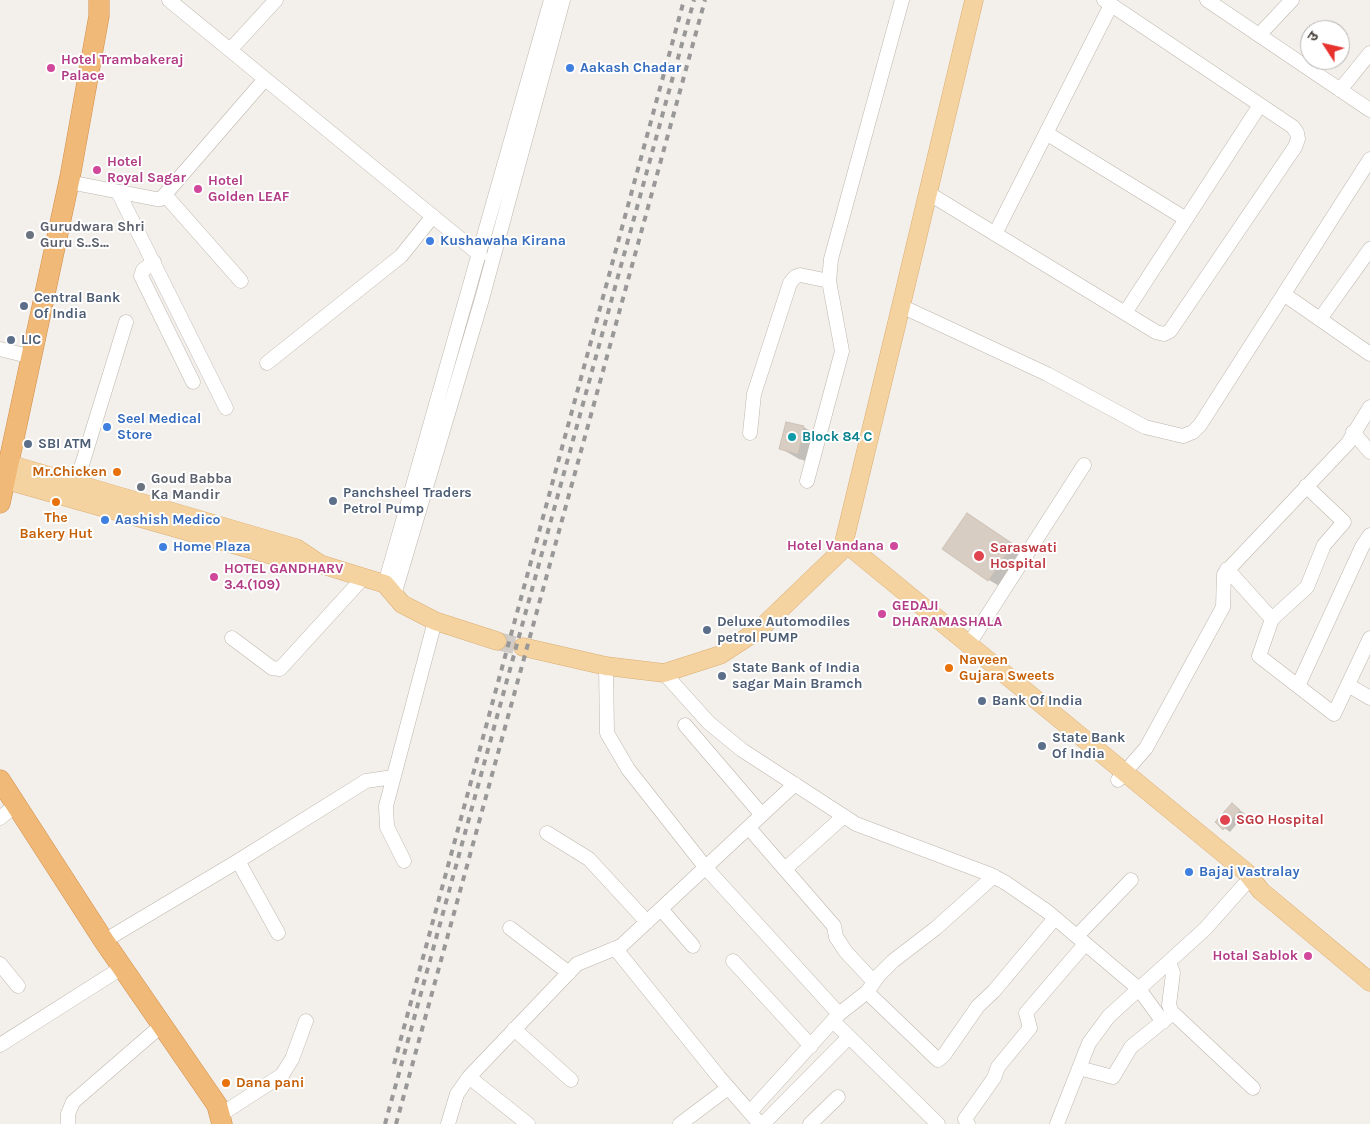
<!DOCTYPE html>
<html>
<head>
<meta charset="utf-8">
<style>
  body { margin:0 }
  #map { position:relative; width:1370px; height:1124px; overflow:hidden; background:#f3efea; font-family:Karla,"Noto Sans Devanagari",sans-serif }
  canvas { display:block }
  .north { position:absolute; left:1300px; top:20px; width:50px; height:50px; box-sizing:border-box; background:#fff; border:1px solid #b5b3b0; border-radius:50%; rotate:305deg; font-size:14px; font-weight:700; line-height:20px; text-align:center; color:#474039 }
  .north::after { content:''; display:block; margin:auto; width:18px; height:22px; background:#e7322e; clip-path:polygon(50% 0,100% 100%,50% 72%,0 100%) }
</style>
</head>
<body>
<div id="map">
<canvas width="1370" height="1124"></canvas>
<div class="north">उ</div>
</div>
<script>
const g = document.querySelector('canvas').getContext('2d');
g.lineJoin = 'round';
function paint(path, color) {
  g.fillStyle = color;
  g.fill(path, 'evenodd');
}
function toPath(rows) {
  const path = new Path2D();
  for (const r of rows) {
    path.moveTo(r[0], r[1]);
    for (let i = 2; i < r.length; i += 2) path.lineTo(r[i], r[i + 1]);
  }
  return path;
}
function strokePath(path, color, width, dash) {
  g.strokeStyle = color;
  g.lineWidth = width;
  g.lineCap = dash ? 'butt' : 'round';
  g.setLineDash(dash || []);
  g.stroke(path);
}
function write(font, color, halo, rows, align = 'center') {
  g.font = font + ' Karla,sans-serif';
  g.lineWidth = 4;
  g.setLineDash([]);
  g.textBaseline = 'middle';
  g.strokeStyle = halo;
  g.fillStyle = color;
  for (const [text, x, y, turn = 0] of rows) {
    g.save();
    g.translate(x, y);
    g.rotate((+turn || 0) * Math.PI / 180);
    g.textAlign = isNaN(turn) ? turn : align;
    if (halo) g.strokeText(text, 0, 0);
    g.fillText(text, 0, 0);
    g.restore();
  }
}
const shadow = toPath([
  [803,427,822,437,816,464,799,459,780,448],
  [968,514,1025,552,1001,587,989,580],
  [1232,804,1245,814,1230,832,1216,822]
]);
const building = toPath([
  [786,422,804,426,798,454,779,449,786,422],
  [967,513,1013,544,988,581,942,549,967,513],
  [1232,803,1240,810,1223,830,1215,822,1232,803]
]);
const majorTunnel = toPath([
  [497,641,523,647]
]);
const minor = toPath([
  [169,0,480,255],
  [1207,0,1370,110],
  [1259,35,1292,0],
  [230,50,276,0],
  [1340,90,1370,53],
  [1046,133,1186,219],
  [69,182,156,199,161,199,265,79],
  [118,192,226,408],
  [928,193,1156,332,1164,334,1170,331,1295,147,1298,139,1297,133,1293,127,1104,0],
  [166,196,241,281],
  [995,234,1111,5],
  [154,262,143,270,141,276,193,382],
  [1285,295,1370,354],
  [901,306,1047,374,1145,427,1183,436,1193,432,1200,425,1370,159],
  [1125,313,1260,105],
  [1320,319,1370,249],
  [0,349,32,357],
  [267,363,401,256,433,216],
  [1353,432,1370,452],
  [750,433,754,394,790,283,795,277,800,275,829,281],
  [807,481,842,351,829,281,831,259,902,0],
  [76,484,126,322],
  [1227,569,1272,619,1259,656,1334,714,1370,638],
  [385,584,551,0],
  [394,595,482,299,563,0],
  [1272,619,1307,587,1324,545,1344,522,1306,486],
  [232,638,272,668,280,669,363,578],
  [969,644,1084,465],
  [606,666,607,733,628,769,706,868,839,1014],
  [664,673,709,723,742,750,856,824,989,874,1006,883,1048,912,1139,989,1163,1022],
  [1348,685,1370,698],
  [1298,686,1362,547,1370,535],
  [685,725,762,815],
  [1118,780,1146,748,1223,607,1224,574,1348,443,1370,407],
  [0,818,16,805],
  [749,828,834,926,836,937,846,952,874,982],
  [547,833,589,859,647,922],
  [238,861,278,933],
  [404,861,387,827,386,806,435,621],
  [785,869,844,816],
  [661,909,693,946],
  [510,928,569,973],
  [1077,936,1131,880],
  [104,941,238,861,366,781,393,777],
  [615,948,719,1077,760,1124],
  [733,961,811,1046],
  [1169,962,1173,973,1169,1005,1172,1012,1253,1088],
  [0,964,18,986],
  [867,992,938,1060,944,1055,978,1006,994,991,1055,918],
  [833,1021,938,1124],
  [514,1029,571,1080],
  [0,1045,123,967],
  [1079,1068,1113,1077,1131,1047,1168,1017],
  [469,1077,528,1124],
  [750,1112,839,1014,867,992,879,975,893,961,936,928,994,876],
  [220,1115,282,1075,292,1059,306,1021],
  [68,1124,68,1114,73,1102,162,1025],
  [448,1124,457,1094,469,1077,577,964,621,946,795,784],
  [680,1124,728,1088],
  [763,1124,849,1037],
  [810,1124,838,1097],
  [968,1124,965,1119,994,1078,998,1067,1030,1028,1026,1013,1085,944],
  [1057,1124,1089,1043,1109,1016,1205,929,1244,885]
]);
const major = toPath([
  [9,464,296,548,320,564],
  [6,480,300,563,320,564,385,584,402,604,435,621,497,641],
  [844,542,1246,872,1261,891,1370,982],
  [523,647,606,666,664,673,720,655,760,629,839,553,844,542,901,306,974,0]
]);
const highway = toPath([
  [0,503,70,177,99,16,99,0],
  [0,780,104,941,217,1105,222,1124]
]);
const rail = toPath([
  [394,1064,684,0],
  [385,1124,694,0],
  [396,1124,705,0]
]);
const markers = [
  [51,68,5,"#d1479c"],
  [570,68,5,"#3f7fe0"],
  [97,170,5,"#d1479c"],
  [198,189,5,"#d1479c"],
  [30,235,5,"#6b7280"],
  [430,241,5,"#3f7fe0"],
  [24,306,5,"#5c6f8a"],
  [11,340,5,"#5c6f8a"],
  [107,427,5,"#3f7fe0"],
  [792,437,5,"#0f9aa8"],
  [28,444,5,"#5c6f8a"],
  [117,472,5,"#e8710a"],
  [141,487,5,"#6b7280"],
  [333,501,5,"#5c6f8a"],
  [56,502,5,"#e8710a"],
  [105,520,5,"#3f7fe0"],
  [894,546,5,"#d1479c"],
  [163,547,5,"#3f7fe0"],
  [979,556,6,"#e0444e"],
  [214,577,5,"#d1479c"],
  [882,614,5,"#d1479c"],
  [707,630,5,"#5c6f8a"],
  [949,668,5,"#e8710a"],
  [722,676,5,"#5c6f8a"],
  [982,701,5,"#5c6f8a"],
  [1042,746,5,"#5c6f8a"],
  [1225,820,6,"#e0444e"],
  [1189,872,5,"#3f7fe0"],
  [1308,956,5,"#d1479c"],
  [226,1083,5,"#e8710a"]
];
const hotelNames = [
  ["Hotel Trambakeraj",61,60],
  ["Palace",61,76],
  ["Hotel",107,162],
  ["Royal Sagar",107,178],
  ["Hotel",208,181],
  ["Golden LEAF",208,197],
  ["Hotel Vandana",884,546,"right"],
  ["HOTEL GANDHARV",224,569],
  ["3.4.(109)",224,585],
  ["GEDAJI",892,606],
  ["DHARAMASHALA",892,622],
  ["Hotal Sablok",1298,956,"right"]
];
const shopNames = [
  ["Aakash Chadar",580,68],
  ["Kushawaha Kirana",440,241],
  ["Seel Medical",117,419],
  ["Store",117,435],
  ["Aashish Medico",115,520],
  ["Home Plaza",173,547],
  ["Bajaj Vastralay",1199,872]
];
const worshipNames = [
  ["Gurudwara Shri",40,227],
  ["Guru S..S...",40,243],
  ["Goud Babba",151,479],
  ["Ka Mandir",151,495]
];
const serviceNames = [
  ["Central Bank",34,298],
  ["Of India",34,314],
  ["LIC",21,340],
  ["SBI ATM",38,444],
  ["Panchsheel Traders",343,493],
  ["Petrol Pump",343,509],
  ["Deluxe Automodiles",717,622],
  ["petrol PUMP",717,638],
  ["State Bank of India",732,668],
  ["sagar Main Bramch",732,684],
  ["Bank Of India",992,701],
  ["State Bank",1052,738],
  ["Of India",1052,754]
];
const cultureNames = [
  ["Block 84 C",802,437]
];
const foodNames = [
  ["Mr.Chicken",107,472,"right"],
  ["The",56,518,"center"],
  ["Bakery Hut",56,534,"center"],
  ["Naveen",959,660],
  ["Gujara Sweets",959,676],
  ["Dana pani",236,1083]
];
const healthNames = [
  ["Saraswati",990,548],
  ["Hospital",990,564],
  ["SGO Hospital",1236,820]
];
paint(shadow, '#0003');
paint(building, '#d7cdc3');
strokePath(building, '#cec1b4', 1);
strokePath(majorTunnel, '#d1ccc7', 18, [18, 9]);
strokePath(minor, '#beb6ad', 15);
strokePath(major, '#daae72', 19);
strokePath(highway, '#d08d48', 21);
strokePath(minor, '#fff', 14);
strokePath(major, '#f5d3a1', 18);
strokePath(highway, '#f1b977', 20);
strokePath(rail, '#989898', 4, [6, 6]);
for (const [x, y, r, color] of markers) {
  const dot = new Path2D();
  dot.arc(x, y, r, 0, 2 * Math.PI);
  g.fillStyle = color;
  g.fill(dot);
  strokePath(dot, '#fff', 2);
}
write('bold 14px', '#b23c85', '#fff', hotelNames, 'left');
write('bold 14px', '#366cbe', '#fff', shopNames, 'left');
write('bold 14px', '#5b616d', '#fff', worshipNames, 'left');
write('bold 14px', '#4e5e75', '#fff', serviceNames, 'left');
write('bold 14px', '#0d838f', '#fff', cultureNames, 'left');
write('bold 14px', '#c56008', '#fff', foodNames, 'left');
write('bold 14px', '#be3a42', '#fff', healthNames, 'left');
</script>
</body>
</html>
